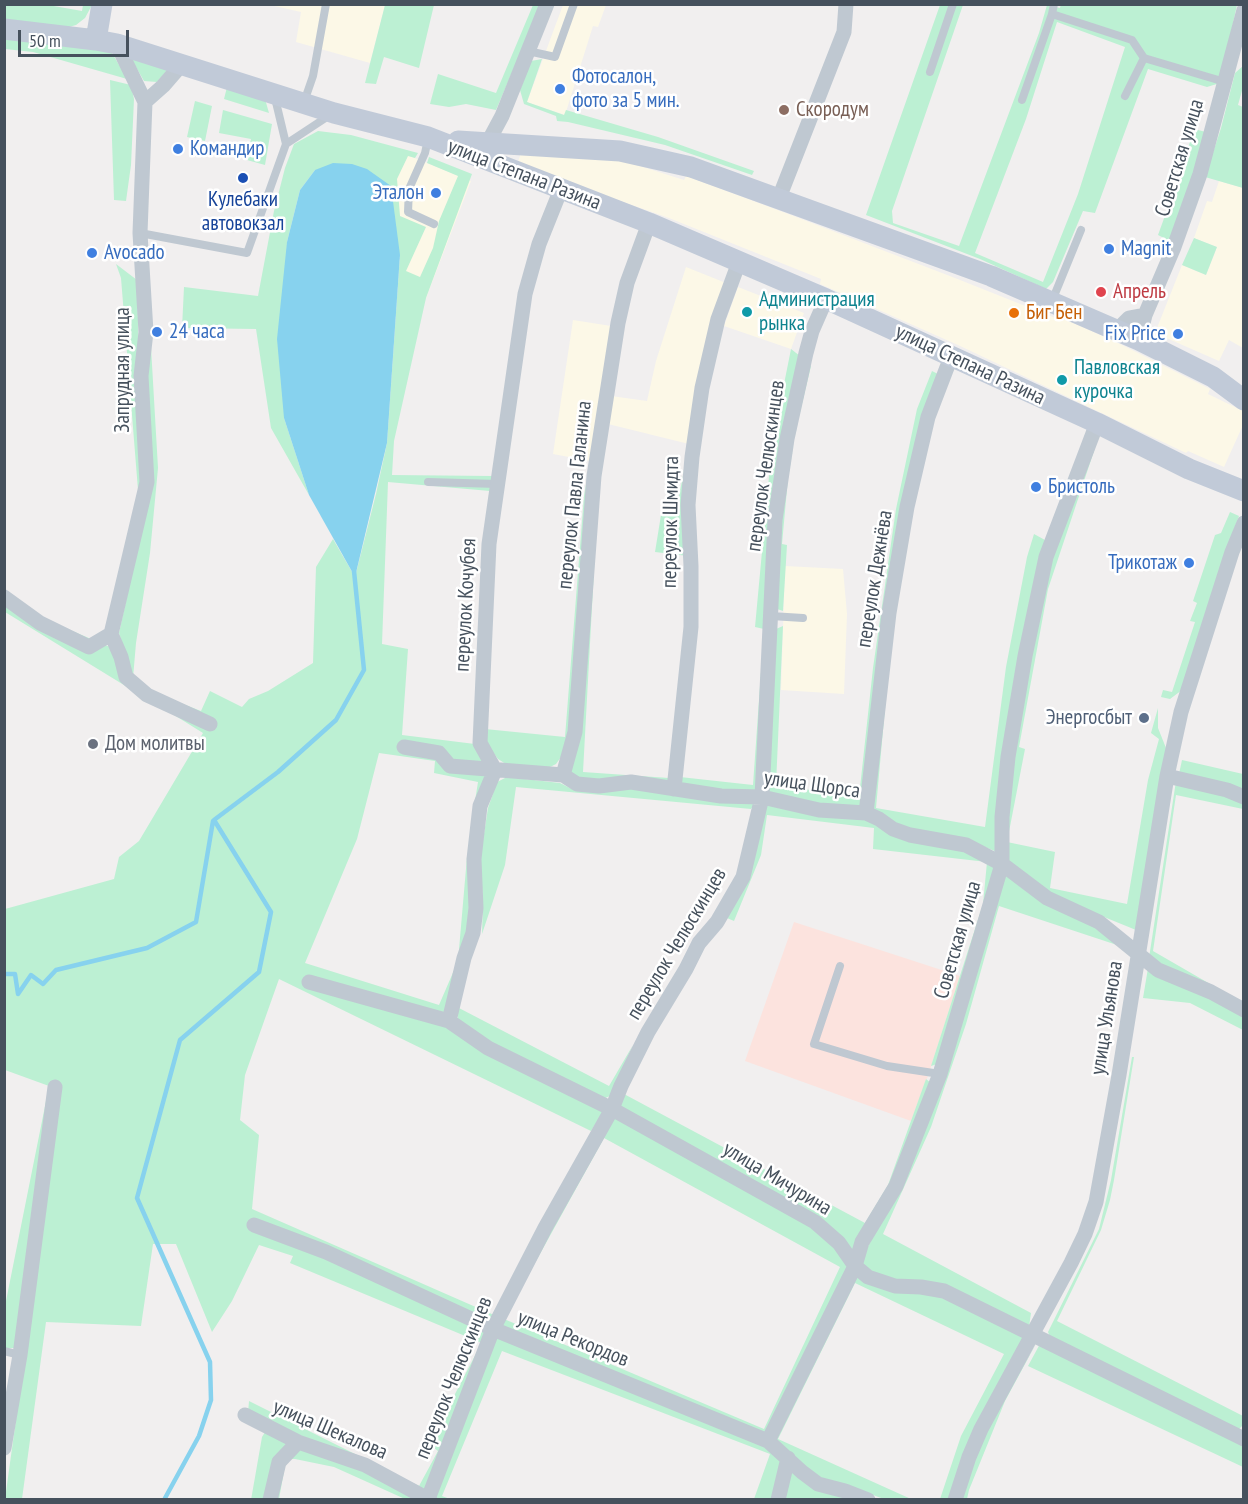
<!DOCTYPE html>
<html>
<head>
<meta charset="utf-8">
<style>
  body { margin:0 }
  #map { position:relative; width:1248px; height:1504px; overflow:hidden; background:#f1efef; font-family:"PT Sans Narrow",sans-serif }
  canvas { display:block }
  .frame { position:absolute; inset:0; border:6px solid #46515d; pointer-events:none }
  .scale { position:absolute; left:18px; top:30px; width:111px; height:27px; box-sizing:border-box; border:3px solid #46515d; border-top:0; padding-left:8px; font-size:18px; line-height:21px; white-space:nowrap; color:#46515d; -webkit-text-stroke:4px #fff; paint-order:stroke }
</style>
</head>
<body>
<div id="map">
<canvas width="1248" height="1504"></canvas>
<div class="frame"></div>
<div class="scale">50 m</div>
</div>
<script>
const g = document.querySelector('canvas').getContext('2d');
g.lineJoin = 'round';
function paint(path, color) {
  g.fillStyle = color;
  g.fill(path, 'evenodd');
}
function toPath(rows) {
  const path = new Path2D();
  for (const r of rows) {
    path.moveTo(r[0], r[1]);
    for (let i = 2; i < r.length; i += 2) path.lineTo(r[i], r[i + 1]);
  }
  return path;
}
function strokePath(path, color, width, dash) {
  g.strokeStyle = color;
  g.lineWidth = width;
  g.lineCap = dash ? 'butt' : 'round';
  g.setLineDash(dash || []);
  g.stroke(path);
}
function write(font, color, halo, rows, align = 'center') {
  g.font = font + ' "PT Sans Narrow",sans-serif';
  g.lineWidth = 5;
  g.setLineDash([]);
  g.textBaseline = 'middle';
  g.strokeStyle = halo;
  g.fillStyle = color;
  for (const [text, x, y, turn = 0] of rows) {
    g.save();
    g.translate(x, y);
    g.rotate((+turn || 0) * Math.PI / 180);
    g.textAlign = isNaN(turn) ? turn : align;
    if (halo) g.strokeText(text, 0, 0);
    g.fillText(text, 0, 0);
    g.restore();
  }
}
const commercial = toPath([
  [270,5,385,5,370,63,296,42,301,12],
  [563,5,606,5,598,27,593,26,565,115,527,102],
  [521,153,621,160,684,180,686,176,791,215,955,278,1058,319,1060,317,1118,343,1210,389,1208,394,1243,411,1243,425,1224,467,1188,451,1186,453,958,345,820,284,821,279,669,218,517,165],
  [405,154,471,181,426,298,398,288,400,255,391,186],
  [1219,181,1243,188,1243,348,1229,340,1219,361,1155,333,1182,265,1206,275,1217,247,1194,238,1207,201,1212,202],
  [686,267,726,283,689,444,608,424,611,396,647,401,656,361],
  [738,287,804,313,791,349,724,326],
  [573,320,611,326,590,461,553,454],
  [785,566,843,569,847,614,844,694,781,690]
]);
const medical = toPath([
  [794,922,960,976,929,1073,911,1121,745,1061]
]);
const green = toPath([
  [1061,4,1237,5,1220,83,1207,87,1148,69,1095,213,1083,211,1053,282,1046,289,980,259,866,215,940,5,963,5,892,211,893,223,959,246,1039,33,1047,5,1060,8],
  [1057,22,1125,47,1078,194,1043,282,975,253,1026,119],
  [4,5,48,5,82,11,83,5,92,5,85,18,76,25,62,29,5,24],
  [385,5,434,5,419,68,384,57,376,84,365,83],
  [533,5,541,5,496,110,466,104,449,107,430,104,438,74,496,93],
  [4,38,111,51,127,79,33,52,5,49],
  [129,55,169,68,157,82,144,81],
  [542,59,527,102,564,115,566,110,658,137,754,171,752,175,665,145,568,122,557,121,556,116,524,104,520,90,531,61],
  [1243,66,1243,87,1238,105,1243,107,1243,188,1205,177,1221,128,1235,73],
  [110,80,131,85,134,99,131,165,126,201,114,200],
  [227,87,265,99,269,113,224,99],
  [195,101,212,106,205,141,187,137],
  [223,110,272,124,265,165,247,160,251,139,219,133],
  [1194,129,1206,132,1197,170,1168,247,1162,244,1164,238,1158,235,1179,177],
  [318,131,351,135,418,153,415,158,408,156,397,179,400,216,426,227,406,271,420,277,433,248,439,221,458,176,427,163,429,157,472,174,426,298,394,441,392,475,492,476,490,491,388,482,382,644,408,649,402,735,475,744,487,765,437,757,488,776,475,801,478,782,434,773,435,761,379,753,357,839,305,963,439,1005,458,961,467,857,471,907,447,1027,604,1111,591,1131,279,979,245,1075,240,1120,259,1135,252,1209,494,1315,489,1321,324,1256,485,1330,482,1343,290,1263,293,1256,259,1245,232,1301,212,1332,176,1244,153,1244,141,1326,46,1322,22,1499,5,1499,30,1318,17,1348,5,1348,5,1306,49,1086,5,1070,5,909,114,879,119,857,139,841,203,733,150,700,147,690,201,711,210,691,242,707,249,699,268,691,313,663,316,567,333,539,355,577,376,494,387,443,400,255,315,170,300,190,287,242,284,418,309,495,271,428,256,329,182,328,184,287,258,296,274,211,285,168,294,144],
  [1194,238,1217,247,1206,275,1182,265],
  [116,264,137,280,142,481,138,490,121,278],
  [150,330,158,468,150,553,136,643,133,678,119,633,152,481,146,377],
  [791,349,800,356,781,441,757,793,679,785,680,777,753,785,764,629,755,627,772,444],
  [808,365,811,366,797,425,788,478,782,544,787,545,783,611,777,609,780,520],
  [932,371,940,375,923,417,864,808,818,806,767,793,776,629,783,626,776,785,859,797,873,668,896,509,917,409],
  [689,444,688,556,655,552,661,515,676,512],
  [1091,446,1095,448,1048,589,1019,747,1025,749,1007,842,1055,852,1050,888,1127,904,1148,780,1159,739,1151,733,1158,708,1158,728,1166,748,1136,930,1050,895,1007,863,1006,818,1012,759,1049,561],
  [590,461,570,732,561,757,556,764,546,769,509,766,498,759,487,744,485,729,565,737,584,496],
  [1230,512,1239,516,1225,553,1182,690,1170,699,1161,697,1163,690,1172,692,1195,622,1190,621,1197,603,1193,601,1215,535,1221,533],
  [597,515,583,772,669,778,671,785,578,781,568,772],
  [1034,534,1045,540,1040,557,997,852,968,840,912,831,871,812,893,620,876,808,985,827,1006,667,1027,557],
  [4,602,110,647,132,690,5,612],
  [1182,760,1243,774,1243,793,1179,774],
  [507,777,560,783,576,791,631,786,754,804,751,809,516,787,505,865,482,934,483,902,480,859,488,808,497,782],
  [1176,781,1243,800,1243,809,1176,795,1153,951,1243,1003,1149,958],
  [766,801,857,817,966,850,998,868,937,1064,931,1066,983,904,987,862,873,849,874,828,767,815,761,855,734,921,727,918],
  [1005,872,1099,925,1117,945,999,906,966,1024,931,1127,883,1234,1031,1313,1029,1327,869,1272,859,1264,897,1190],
  [1148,968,1243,1013,1243,1030,1190,1003,1143,998],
  [457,1007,609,1086,633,1045,610,1096,603,1099,492,1044,458,1019],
  [1132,1057,1134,1057,1114,1180,1110,1200,1101,1230,1057,1321,1243,1416,1243,1425,1237,1431,1050,1337,1048,1332,1099,1229,1111,1180],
  [926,1079,931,1083,891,1184,853,1258,841,1241,621,1109,620,1102,624,1094,865,1223,888,1185],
  [613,1116,812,1224,837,1246,850,1267,766,1437,498,1327],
  [604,1138,840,1267,764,1429,504,1319],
  [855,1274,944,1295,1025,1335,948,1499,940,1499,961,1436,1004,1354,855,1283,778,1439,911,1499,884,1499,845,1485,819,1478,772,1441],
  [496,1337,766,1446,784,1461,774,1499,754,1499,770,1454,502,1351,442,1496,450,1499,437,1499,432,1497],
  [1038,1340,1005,1401,969,1490,967,1499,960,1500,986,1431],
  [1041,1342,1243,1443,1243,1467,1028,1366],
  [481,1344,426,1494,248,1413,249,1401,419,1486,438,1451,429,1444],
  [267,1429,294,1444,266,1499,251,1500,262,1437],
  [300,1447,364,1469,424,1499,405,1499,334,1467,295,1459,291,1459,285,1466,279,1499,272,1500,282,1464],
  [791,1467,857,1500,782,1500]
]);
const water = toPath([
  [333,163,352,164,367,169,391,186,400,255,387,443,355,577,309,495,284,418,277,339,287,242,300,190,315,170]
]);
const stream = toPath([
  [4,974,15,974,18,994,31,975,43,984,56,970,147,948,196,922,213,821],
  [164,1500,199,1436,211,1400,210,1362,137,1198,180,1040,259,972,271,912,214,820,278,772,336,720,364,670,354,571]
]);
const lane = toPath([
  [1052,14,1054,4],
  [528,51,555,57,574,4],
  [930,72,953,4],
  [1125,96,1144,58,1225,82],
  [1022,100,1052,14,1132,40,1144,58],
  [304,102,313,76,326,4],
  [428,139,425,153,409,189,408,212,434,224],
  [286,144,330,115],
  [140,233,247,253,286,144,275,98],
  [1052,301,1081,230],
  [428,482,498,484],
  [771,616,803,618],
  [840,966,814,1044,887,1066,940,1074],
  [4,1351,20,1355]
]);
const street = toPath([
  [145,102,163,86,182,64],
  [487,144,502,116,547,4],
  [779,198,844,32,846,4],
  [1145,315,1174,247,1200,174,1244,10],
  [1117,330,1129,318,1145,315,1139,340],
  [4,597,40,623,89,647,111,634],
  [111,634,147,482,141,376,146,332,140,233,145,102,117,44],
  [111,634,121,657,126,677,147,695,210,724],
  [404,747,439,753,450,766,563,775,577,784,599,786,631,782,721,796,762,797,819,810,866,813,879,819,893,829,910,835,966,845,1002,864,1047,898,1099,922,1158,970,1211,992,1244,1010],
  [563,775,575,732,594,476,618,323,627,283,649,223],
  [1167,776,1227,790,1244,797],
  [674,789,691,627,691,566,688,505,692,457,702,388,718,319,739,262],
  [866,813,889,613,907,507,928,417,951,357],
  [309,982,449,1021,488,1048,612,1109,815,1222,839,1243,855,1266,868,1277,895,1286,921,1287,944,1291,1244,1439],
  [449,1021,464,958,473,933,476,908,474,859,480,806,495,770,480,743,489,544,525,294,539,244,561,189],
  [254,1225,326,1252,493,1329,768,1441,802,1472,818,1484,845,1491,868,1500],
  [245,1415,298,1442,365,1465,430,1500],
  [768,1441,855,1266,862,1242,896,1186,940,1074,1002,864,1002,817,1008,757,1025,656,1046,557,1097,423],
  [4,1448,20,1355,55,1087],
  [428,1499,493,1329,545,1228,612,1109,621,1086,648,1032,686,969,699,943,717,922,743,877,762,797,775,520,787,439,806,353,812,331,826,299],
  [270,1500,279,1462,298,1442],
  [778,1500,788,1458],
  [955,1500,969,1457,981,1429,1071,1263,1085,1234,1096,1202,1119,1075,1167,776,1181,712,1232,552,1244,523]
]);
const secondary = toPath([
  [4,29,96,40,117,44,334,113,428,137,649,223,826,299,1097,423,1189,469,1244,491],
  [96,40,102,4],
  [458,141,620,151,691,167,991,276,1139,340,1213,377,1244,400]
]);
const markers = [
  [560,89,6,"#3f7fe0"],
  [784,110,6,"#8d6e63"],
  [178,149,6,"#3f7fe0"],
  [243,178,6,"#1a4fb4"],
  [436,193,6,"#3f7fe0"],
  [1109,249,6,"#3f7fe0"],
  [92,253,6,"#3f7fe0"],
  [1101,292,6,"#e0444e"],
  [747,312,6,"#0f9aa8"],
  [1014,313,6,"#e8710a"],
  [157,332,6,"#3f7fe0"],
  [1178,334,6,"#3f7fe0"],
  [1062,380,6,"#0f9aa8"],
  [1036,487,6,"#3f7fe0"],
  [1189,563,6,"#3f7fe0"],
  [1144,718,6,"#5c6f8a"],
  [93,744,6,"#6b7280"]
];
const shopNames = [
  ["Фотосалон,",572,77],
  ["фото за 5 мин.",572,101],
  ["Командир",190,149],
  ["Эталон",424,193,"right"],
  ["Magnit",1121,249],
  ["Avocado",104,253],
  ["24 часа",169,332],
  ["Fix Price",1166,334,"right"],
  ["Бристоль",1048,487],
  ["Трикотаж",1177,563,"right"]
];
const educationNames = [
  ["Скородум",796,110]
];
const streetNames = [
  ["Советская улица",1180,158,-73],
  ["улица Степана Разина",524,175,21],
  ["улица Степана Разина",970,365,25],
  ["Запрудная улица",123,370,-90],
  ["переулок Челюскинцев",766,466,-82],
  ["переулок Павла Галанина",575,495,-84],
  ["переулок Шмидта",671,522,-89],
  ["переулок Дежнёва",875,579,-81],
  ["переулок Кочубея",466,605,-87],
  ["улица Щорса",812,785,8],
  ["Советская улица",958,940,-74],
  ["переулок Челюскинцев",677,944,-59],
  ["улица Ульянова",1107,1018,-81],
  ["улица Мичурина",777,1179,31],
  ["улица Рекордов",573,1339,22],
  ["переулок Челюскинцев",454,1378,-68],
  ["улица Шекалова",330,1430,23]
];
const transitNames = [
  ["Кулебаки",243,200],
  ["автовокзал",243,224]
];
const healthNames = [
  ["Апрель",1113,292]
];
const cultureNames = [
  ["Администрация",759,300],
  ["рынка",759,324],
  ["Павловская",1074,368],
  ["курочка",1074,392]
];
const foodNames = [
  ["Биг Бен",1026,313]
];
const serviceNames = [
  ["Энергосбыт",1132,718]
];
const worshipNames = [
  ["Дом молитвы",105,744]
];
paint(commercial, '#fcf8e7');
paint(medical, '#fce3de');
paint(green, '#bcf0d3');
paint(water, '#87d2ee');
strokePath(stream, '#87d2ee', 4.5);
strokePath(lane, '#bfc8d1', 8);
strokePath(street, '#bfc8d1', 15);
strokePath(secondary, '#c1cad8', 21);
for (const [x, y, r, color] of markers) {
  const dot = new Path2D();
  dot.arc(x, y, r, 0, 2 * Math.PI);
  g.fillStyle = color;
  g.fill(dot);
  strokePath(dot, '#fff', 2);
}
write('21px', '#366cbe', '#fff', shopNames, 'left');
write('21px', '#785e54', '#fff', educationNames, 'left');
write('21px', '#46515d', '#fff', streetNames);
write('21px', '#164399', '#fff', transitNames);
write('21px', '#be3a42', '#fff', healthNames, 'left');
write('21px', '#0d838f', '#fff', cultureNames, 'left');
write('21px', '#c56008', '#fff', foodNames, 'left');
write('21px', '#4e5e75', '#fff', serviceNames, 'right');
write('21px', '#5b616d', '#fff', worshipNames, 'left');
</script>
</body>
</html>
